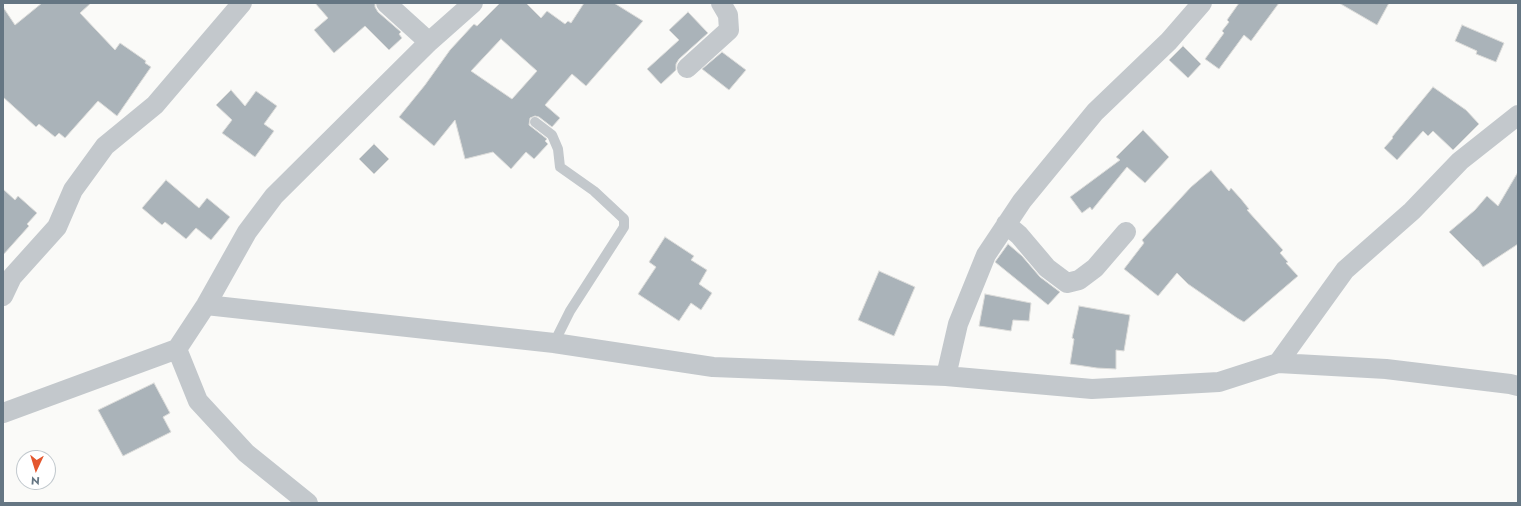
<!DOCTYPE html>
<html>
<head>
<meta charset="utf-8">
<style>
  body { margin:0 }
  #map { position:relative; width:1521px; height:506px; overflow:hidden; background:#fafaf8; font-family:Jost,sans-serif }
  canvas { display:block }
  .frame { position:absolute; inset:0; border:4px solid #657683; pointer-events:none }
  .north { position:absolute; left:16px; top:450px; width:40px; height:40px; box-sizing:border-box; background:#fff; border:1px solid #c1c8cd; border-radius:50%; rotate:184deg; font-size:11px; font-weight:700; line-height:16px; text-align:center; color:#657683 }
  .north::after { content:''; display:block; margin:auto; width:14px; height:18px; background:#e4572e; clip-path:polygon(50% 0,100% 100%,50% 72%,0 100%) }
</style>
</head>
<body>
<div id="map">
<canvas width="1521" height="506"></canvas>
<div class="frame"></div>
<div class="north">N</div>
</div>
<script>
const g = document.querySelector('canvas').getContext('2d');
g.lineJoin = 'round';
function paint(path, color) {
  g.fillStyle = color;
  g.fill(path, 'evenodd');
}
function toPath(rows) {
  const path = new Path2D();
  for (const r of rows) {
    path.moveTo(r[0], r[1]);
    for (let i = 2; i < r.length; i += 2) path.lineTo(r[i], r[i + 1]);
  }
  return path;
}
function strokePath(path, color, width, dash) {
  g.strokeStyle = color;
  g.lineWidth = width;
  g.lineCap = dash ? 'butt' : 'round';
  g.setLineDash(dash || []);
  g.stroke(path);
}
const building = toPath([
  [42,3,91,3,80,13,115,50,120,43,146,61,145,63,151,67,117,116,98,101,65,138,59,133,55,137,39,124,36,127,3,97,3,7,15,25,42,3],
  [315,3,375,3,375,7,378,12,401,32,399,34,402,38,389,50,365,26,334,53,314,30,328,18,315,3],
  [500,3,526,3,541,18,547,11,565,24,568,21,571,23,584,3,614,3,643,21,586,86,572,74,545,105,560,118,552,127,539,117,535,116,530,118,529,125,547,139,545,141,548,144,534,159,526,152,511,169,493,152,465,159,455,120,434,146,399,117,425,85,450,50,474,24,477,26,500,3],
  [501,39,537,71,512,99,471,71,501,39],
  [1239,3,1279,3,1251,41,1244,35,1219,69,1205,59,1224,33,1222,31,1229,22,1227,20,1239,3],
  [1339,3,1389,3,1377,25,1339,3],
  [688,12,708,33,679,59,676,64,676,70,661,84,647,69,679,40,669,30,688,12],
  [1462,25,1504,43,1496,62,1476,54,1477,51,1455,41,1462,25],
  [1183,46,1201,64,1188,78,1169,60,1183,46],
  [722,52,746,70,729,90,702,69,722,52],
  [1433,87,1466,110,1479,124,1453,150,1433,131,1428,136,1423,131,1397,160,1384,148,1393,138,1392,137,1433,87],
  [231,90,245,106,256,91,277,106,264,124,274,131,255,157,222,133,232,120,216,105,231,90],
  [1143,130,1169,157,1145,183,1127,167,1092,210,1090,207,1082,213,1070,197,1120,160,1116,157,1143,130],
  [374,144,389,159,374,174,359,159,374,144],
  [1211,170,1229,191,1231,188,1241,199,1249,209,1247,210,1283,250,1280,253,1288,262,1286,263,1298,276,1244,322,1237,318,1188,284,1177,273,1158,296,1124,269,1144,243,1142,240,1191,187,1211,170],
  [1518,172,1518,244,1483,267,1478,260,1477,260,1449,232,1475,210,1487,196,1498,206,1518,172],
  [166,180,199,208,207,198,230,217,211,240,196,228,186,239,165,222,162,225,142,208,166,180],
  [3,189,15,200,18,196,37,213,27,224,29,226,3,255,3,189],
  [665,237,694,256,691,260,707,270,699,284,712,293,701,310,691,303,679,321,638,294,656,267,649,262,665,237],
  [1008,244,1022,256,1040,277,1060,292,1048,305,995,262,1008,244],
  [879,271,915,287,894,336,858,320,879,271],
  [985,294,1031,303,1029,321,1013,320,1011,331,979,326,985,294],
  [1079,306,1130,315,1124,351,1116,350,1116,369,1097,368,1070,364,1074,339,1072,338,1079,306],
  [154,383,170,413,163,417,171,432,123,456,98,410,154,383]
]);
const lane = toPath([
  [535,122,552,135,558,149,560,167,594,191,624,219,624,227,570,311,554,343]
]);
const street = toPath([
  [386,3,429,42],
  [687,68,729,30,728,15,721,3],
  [1006,224,1019,235,1047,268,1067,283,1079,280,1095,268,1126,232],
  [3,296,12,277,57,227,73,190,105,146,155,105,242,3],
  [206,305,554,343,713,367,946,376,1092,389,1219,382,1278,363,1386,369,1510,384,1518,386],
  [1278,363,1345,270,1412,211,1460,161,1518,115],
  [946,376,958,324,986,255,1022,201,1095,112,1169,41,1202,3],
  [3,413,177,349],
  [308,503,246,453,198,401,177,349,206,305,247,232,274,196,429,42,473,3]
]);
paint(building, '#aab3b9');
strokePath(building, '#dcdcda', 1);
strokePath(lane, '#c3c8cc', 10);
strokePath(street, '#c3c8cc', 20);
</script>
</body>
</html>
